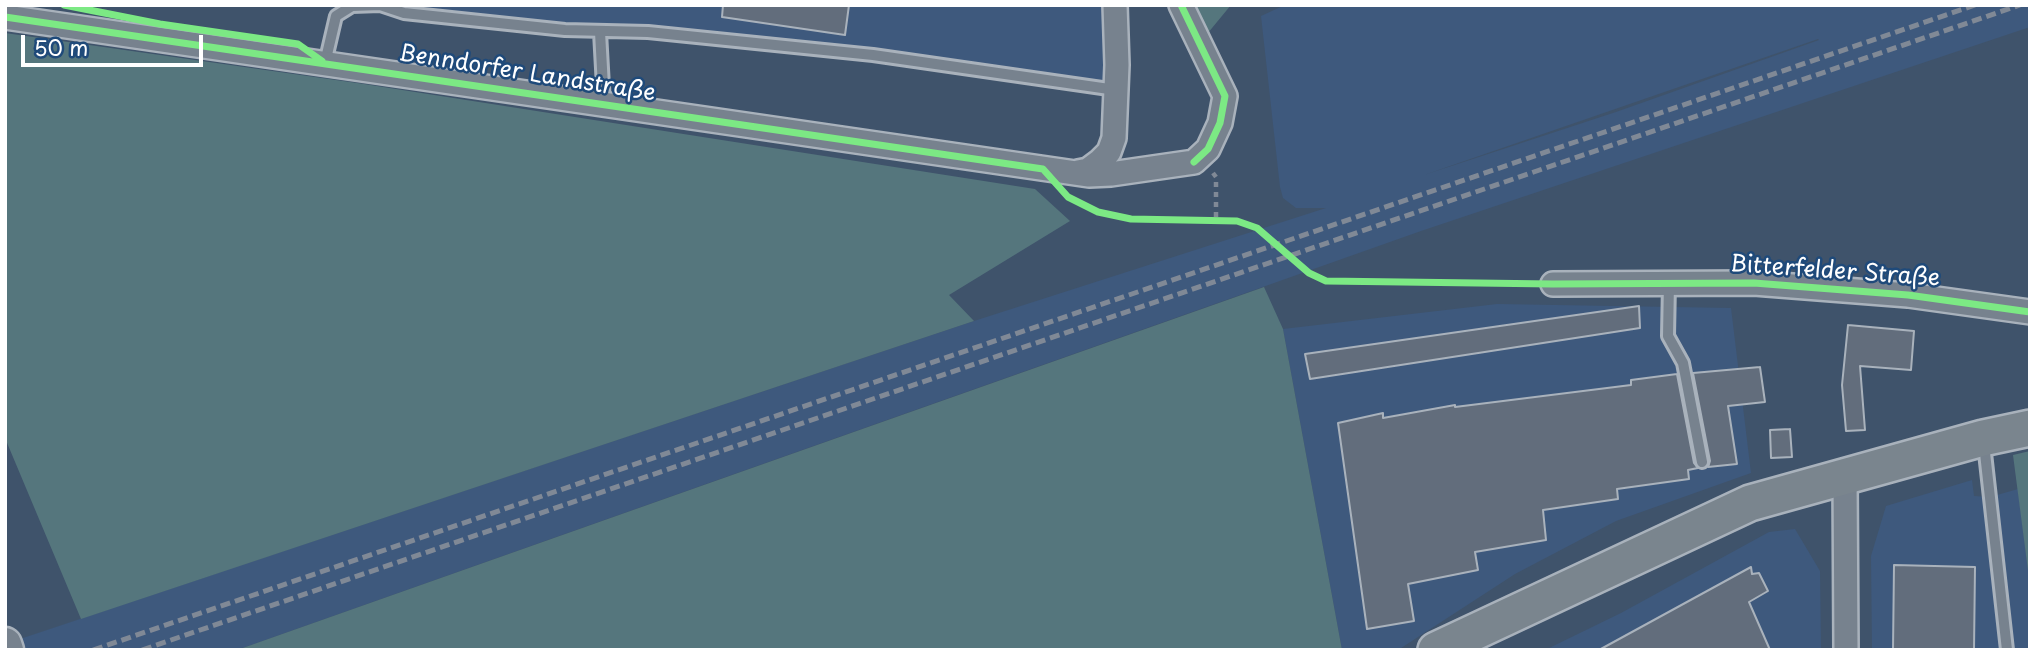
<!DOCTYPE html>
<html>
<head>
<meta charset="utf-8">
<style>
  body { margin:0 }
  #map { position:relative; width:2035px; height:655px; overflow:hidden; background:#3f536b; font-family:"Playpen Sans",sans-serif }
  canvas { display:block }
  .frame { position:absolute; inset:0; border:7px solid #fff; pointer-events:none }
  .scale { position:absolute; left:21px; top:35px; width:182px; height:32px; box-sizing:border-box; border:4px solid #fff; border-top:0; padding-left:9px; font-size:21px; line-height:24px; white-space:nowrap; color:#fff; -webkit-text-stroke:5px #1f4a7a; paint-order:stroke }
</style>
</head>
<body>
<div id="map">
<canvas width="2035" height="655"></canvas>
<div class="frame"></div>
<div class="scale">50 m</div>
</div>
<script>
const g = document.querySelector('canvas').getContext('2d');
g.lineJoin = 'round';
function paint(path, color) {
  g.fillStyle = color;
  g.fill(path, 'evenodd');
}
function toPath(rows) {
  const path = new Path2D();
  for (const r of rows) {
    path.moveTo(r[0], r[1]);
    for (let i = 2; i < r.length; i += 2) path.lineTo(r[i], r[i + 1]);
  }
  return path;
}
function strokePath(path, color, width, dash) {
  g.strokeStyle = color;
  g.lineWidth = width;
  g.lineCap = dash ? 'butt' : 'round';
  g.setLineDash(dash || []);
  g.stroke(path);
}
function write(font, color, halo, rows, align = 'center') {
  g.font = font + ' "Playpen Sans",sans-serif';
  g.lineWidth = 5;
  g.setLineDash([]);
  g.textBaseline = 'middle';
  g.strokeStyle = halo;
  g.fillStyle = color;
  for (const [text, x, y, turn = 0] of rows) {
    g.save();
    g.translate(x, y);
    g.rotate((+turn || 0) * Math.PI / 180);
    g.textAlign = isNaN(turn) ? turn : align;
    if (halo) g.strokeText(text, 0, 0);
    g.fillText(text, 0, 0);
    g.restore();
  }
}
const built = toPath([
  [380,5,1115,5,1116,90,873,55,565,30],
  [1285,5,2030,5,2030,27,1421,231,237,650,5,650,5,644,974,321,1326,208,1296,208,1283,198,1280,187,1261,16],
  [1819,40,1616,112,1424,175,1818,39],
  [1497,304,1731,308,1751,473,1616,521,1515,574,1398,650,1342,650,1283,329],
  [1972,480,1974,496,1990,497,2018,489,2030,586,2030,650,1872,650,1871,556,1886,506],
  [1795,529,1820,571,1821,650,1545,650,1621,613,1769,532]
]);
const green = toPath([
  [1181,5,1231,5,1198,45],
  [5,33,364,84,1035,189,1070,221,949,295,974,321,81,619,5,438],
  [1264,287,1283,329,1342,650,237,650],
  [2030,451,2030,586,2013,455]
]);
const building = toPath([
  [723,5,849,5,845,35,722,17,723,5],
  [1639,306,1640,328,1310,379,1305,354,1639,306],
  [1848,325,1914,331,1911,370,1860,366,1865,430,1846,431,1842,385,1848,325],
  [1760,367,1765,402,1728,406,1737,464,1708,467,1710,461,1693,373,1760,367],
  [1677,374,1694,463,1698,468,1688,470,1689,479,1617,489,1618,499,1543,510,1546,540,1475,552,1478,570,1408,584,1414,621,1367,629,1338,423,1383,413,1383,418,1455,405,1455,407,1631,385,1631,380,1677,374],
  [1790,429,1792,457,1771,458,1770,430,1790,429],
  [1894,565,1975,567,1974,650,1893,650,1894,565],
  [1751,567,1752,574,1759,573,1768,591,1749,602,1770,650,1599,650,1751,567]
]);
const path = toPath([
  [1213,173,1216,177,1216,220]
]);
const service = toPath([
  [600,32,604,105],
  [325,63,336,16,352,6,380,5,404,13,565,30,648,32,873,55,1116,90],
  [1669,283,1668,336,1683,363,1702,462],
  [1984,444,2007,650]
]);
const minor = toPath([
  [5,17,1089,175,1111,174,1194,162,1208,149,1220,123,1225,96,1181,5],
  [1078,172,1088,170,1100,161,1109,152,1114,138,1117,65,1115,5],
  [1553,284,1754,283,1908,295,2030,312],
  [1845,476,1846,650]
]);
const secondary = toPath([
  [5,644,7,650]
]);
const primary = toPath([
  [1436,650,1750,503,1983,438,2030,428]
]);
const rail = toPath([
  [93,650,1975,5],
  [142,650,2020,5]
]);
const cycleway = toPath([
  [64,5,160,24,298,44,322,61],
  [1181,5,1225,96,1220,123,1208,149,1194,162],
  [5,17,1043,169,1068,197,1098,212,1131,219,1237,221,1257,228,1309,273,1326,281,1553,284,1754,283,1908,295,2030,312]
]);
const streetNames = [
  ["Benndorfer Landstraße",527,74,9],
  ["Bitterfelder Straße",1835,272,4]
];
paint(built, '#3e597d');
paint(green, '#55767d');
paint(building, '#626d7c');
strokePath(building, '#a9b2bc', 2);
strokePath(service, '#a9b2bc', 16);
strokePath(minor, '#a9b2bc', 28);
strokePath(secondary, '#a9b2bc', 37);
strokePath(primary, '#a9b2bc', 40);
strokePath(path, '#808996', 4.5, [5, 5]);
strokePath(service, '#77828e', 10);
strokePath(minor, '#77828e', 23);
strokePath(secondary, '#77828e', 32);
strokePath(primary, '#7a858e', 35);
strokePath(rail, '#808996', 5, [10, 5]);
strokePath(cycleway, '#7ce984', 7);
write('23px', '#fff', '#1f4a7a', streetNames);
</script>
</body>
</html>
